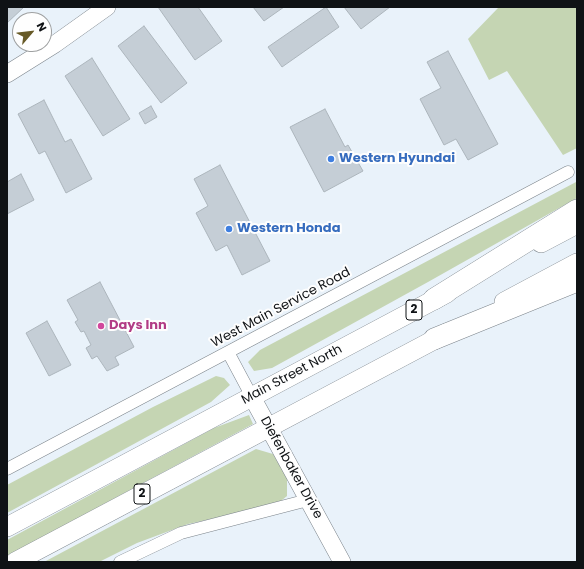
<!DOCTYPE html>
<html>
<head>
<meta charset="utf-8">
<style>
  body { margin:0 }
  #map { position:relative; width:584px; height:569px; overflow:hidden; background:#e9f2fa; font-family:Poppins,sans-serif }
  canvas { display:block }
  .frame { position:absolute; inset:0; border:8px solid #0f1215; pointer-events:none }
  .north { position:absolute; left:12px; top:12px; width:40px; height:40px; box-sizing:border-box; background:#fefefe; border:1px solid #9ea0a1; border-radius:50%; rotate:62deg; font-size:11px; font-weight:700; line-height:16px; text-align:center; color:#0f1215 }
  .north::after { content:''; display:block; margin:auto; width:14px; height:18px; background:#675a27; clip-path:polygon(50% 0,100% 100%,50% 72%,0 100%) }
</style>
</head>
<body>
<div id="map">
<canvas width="584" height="569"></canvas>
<div class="frame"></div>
<div class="north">N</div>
</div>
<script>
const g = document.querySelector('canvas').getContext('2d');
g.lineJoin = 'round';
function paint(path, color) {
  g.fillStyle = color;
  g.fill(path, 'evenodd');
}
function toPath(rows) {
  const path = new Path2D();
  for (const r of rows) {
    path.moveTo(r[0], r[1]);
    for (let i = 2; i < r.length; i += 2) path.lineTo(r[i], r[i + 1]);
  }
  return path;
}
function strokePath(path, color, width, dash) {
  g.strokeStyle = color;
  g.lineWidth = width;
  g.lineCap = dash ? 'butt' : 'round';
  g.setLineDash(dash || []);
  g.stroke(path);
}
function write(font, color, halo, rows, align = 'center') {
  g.font = font + ' Poppins,sans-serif';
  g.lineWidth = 4;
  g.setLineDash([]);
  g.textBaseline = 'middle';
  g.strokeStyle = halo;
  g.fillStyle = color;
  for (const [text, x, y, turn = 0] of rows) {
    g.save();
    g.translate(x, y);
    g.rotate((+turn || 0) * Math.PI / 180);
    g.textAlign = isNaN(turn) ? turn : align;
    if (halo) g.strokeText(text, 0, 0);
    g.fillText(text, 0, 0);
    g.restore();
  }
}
const green = toPath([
  [499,7,577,7,577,148,563,155,507,71,489,80,468,39],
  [577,180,577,198,428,282,272,368,254,371,248,362,260,350,576,182],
  [216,376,224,378,230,385,211,402,7,513,7,485,153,407],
  [249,415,253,424,7,556,7,540,214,428],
  [256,449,273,454,287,478,287,496,276,505,188,524,137,543,99,562,44,562]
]);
const building = toPath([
  [7,7,24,7,7,23,7,7],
  [158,7,198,7,222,41,195,60,158,7],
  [253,7,284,7,264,21,253,7],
  [326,7,339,27,282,67,268,47,326,7],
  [344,7,390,7,361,29,344,7],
  [144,26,187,83,161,103,118,46,144,26],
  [448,51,498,144,468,160,456,139,444,145,420,99,441,88,427,62,448,51],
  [92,58,130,119,103,136,65,76,92,58],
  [44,100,65,142,71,139,92,179,66,193,45,151,39,154,18,114,44,100],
  [151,106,157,117,145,124,139,113,151,106],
  [325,109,345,147,348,145,363,171,324,192,290,127,325,109],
  [220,165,270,261,242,275,227,245,216,251,196,213,208,206,194,179,220,165],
  [21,174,34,200,7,214,7,182,21,174],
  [100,282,134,347,115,357,119,365,107,371,97,356,92,359,86,348,91,345,84,331,81,332,75,322,78,320,67,300,100,282],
  [47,321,71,365,49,376,26,333,47,321]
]);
const street = toPath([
  [228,352,252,397],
  [7,469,568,172],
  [120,562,181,533,308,500]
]);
const secondary = toPath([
  [7,74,55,44,107,7],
  [252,397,342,562]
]);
const primary = toPath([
  [541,243,577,224],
  [504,302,577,263],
  [7,527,447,293],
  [15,562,447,333]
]);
const highway = toPath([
  [434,299,577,210],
  [434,339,577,281]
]);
const markers = [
  [331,159,4,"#3f7fe0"],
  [229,229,4,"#3f7fe0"],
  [101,326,4,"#d1479c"]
];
const shields = [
  [414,310,16],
  [142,494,16]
];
const shieldNames = [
  ["2",414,310],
  ["2",142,494]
];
const shopNames = [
  ["Western Hyundai",339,159],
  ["Western Honda",237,229]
];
const streetNames = [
  ["West Main Service Road",281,308,-28],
  ["Main Street North",292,375,-28],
  ["Diefenbaker Drive",291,468,61]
];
const hotelNames = [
  ["Days Inn",109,326]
];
paint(green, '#c5d5b3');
paint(building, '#c5ced6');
strokePath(building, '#acb5bc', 1);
strokePath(street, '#7b838a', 13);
strokePath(secondary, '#7b838a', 18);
strokePath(primary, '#7b838a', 20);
strokePath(highway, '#7b838a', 22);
strokePath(street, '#fff', 12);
strokePath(secondary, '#fff', 17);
strokePath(primary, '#fff', 19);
strokePath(highway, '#fff', 21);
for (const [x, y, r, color] of markers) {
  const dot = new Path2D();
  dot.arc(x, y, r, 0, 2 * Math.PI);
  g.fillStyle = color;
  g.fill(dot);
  strokePath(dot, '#fefefe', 1.5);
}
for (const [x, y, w] of shields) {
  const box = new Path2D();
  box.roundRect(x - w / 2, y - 10, w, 20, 3);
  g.fillStyle = '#fefefe';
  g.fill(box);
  strokePath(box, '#0f1215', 1);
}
write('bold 12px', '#0f1215', null, shieldNames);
write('bold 13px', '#366cbe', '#fefefe', shopNames, 'left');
write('13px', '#0f1215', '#fefefe', streetNames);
write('bold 13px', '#b23c85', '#fefefe', hotelNames, 'left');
</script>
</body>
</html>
